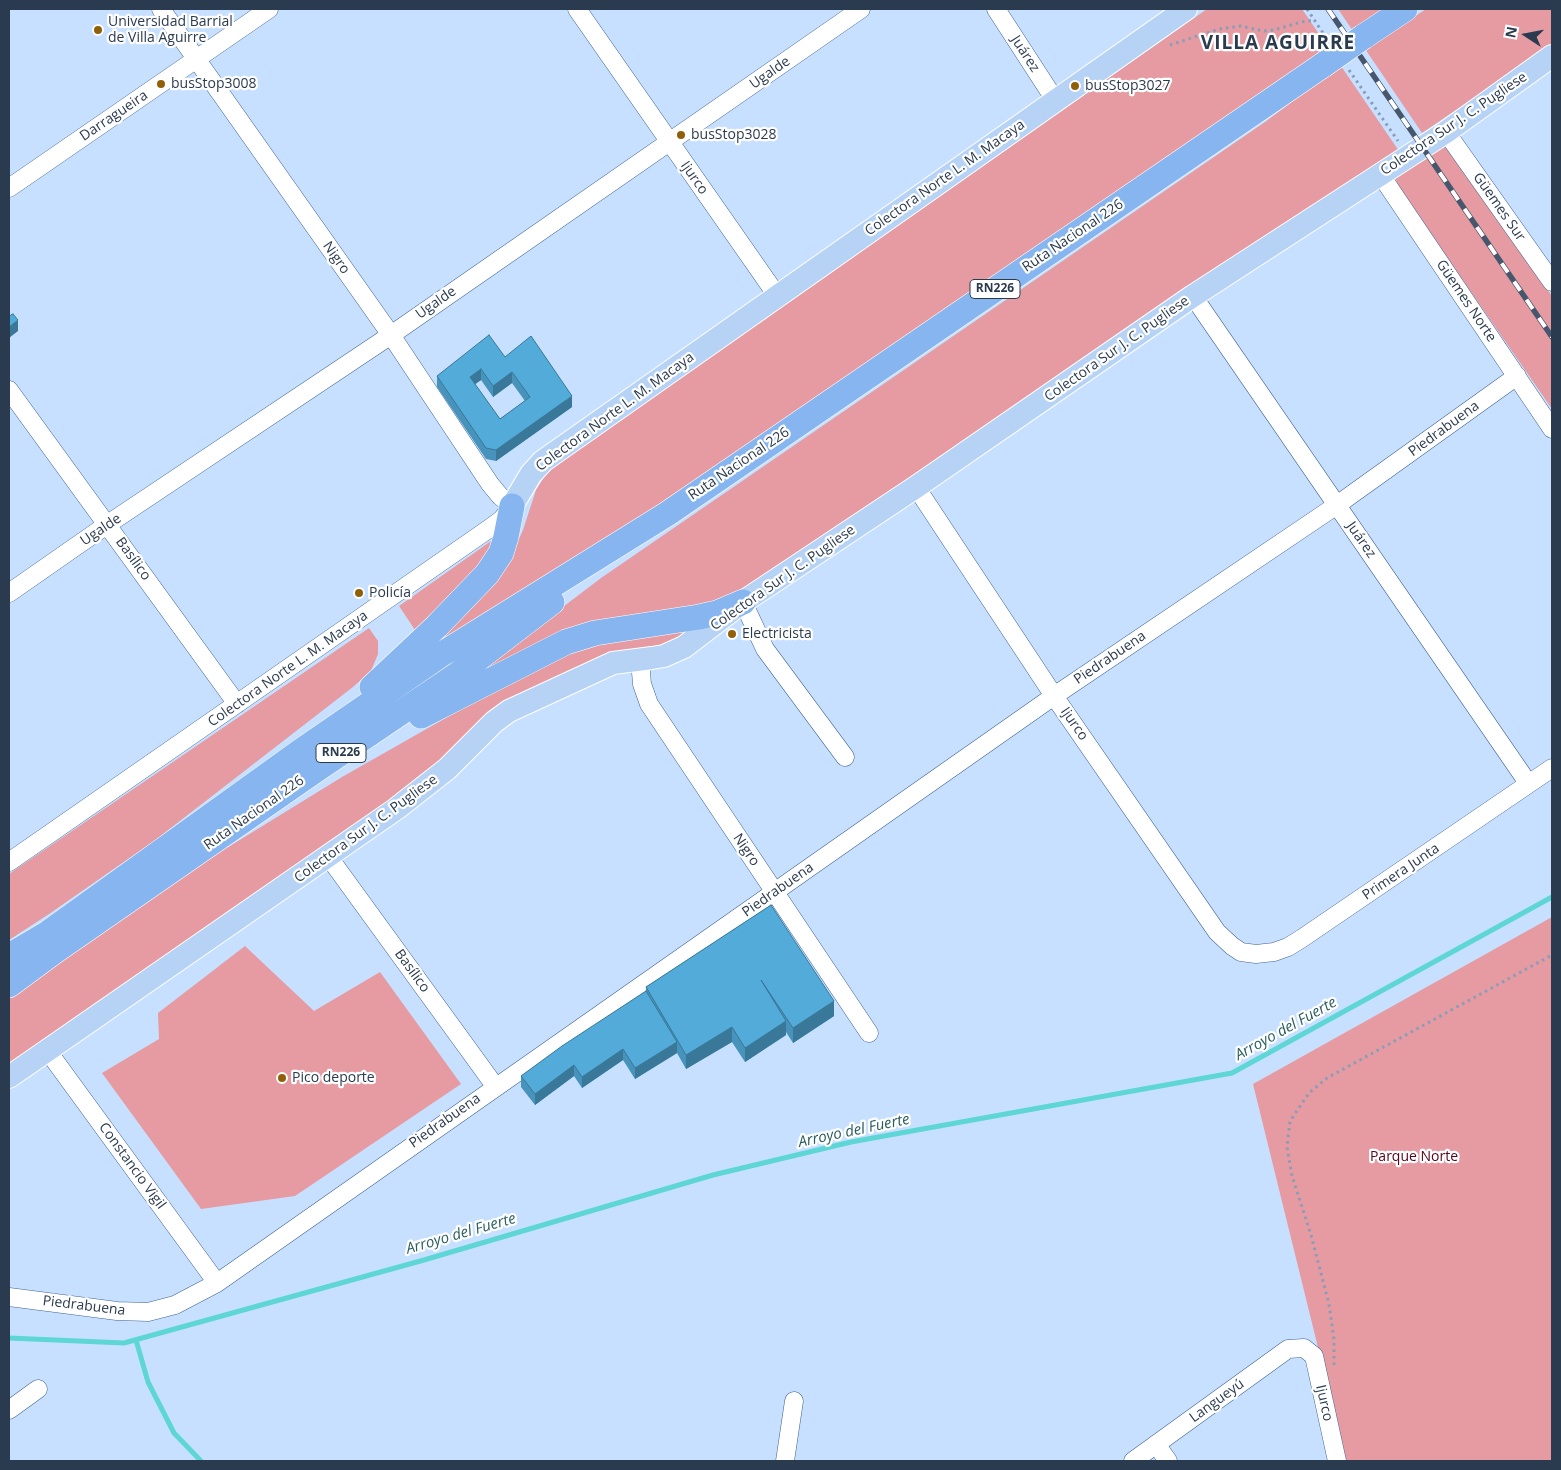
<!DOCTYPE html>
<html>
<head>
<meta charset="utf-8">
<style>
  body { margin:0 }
  #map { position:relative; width:1561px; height:1470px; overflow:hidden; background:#c8e0ff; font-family:"Open Sans",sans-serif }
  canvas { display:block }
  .frame { position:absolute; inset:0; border:10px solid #2b3b4f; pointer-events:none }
  .north { position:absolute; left:1501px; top:10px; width:50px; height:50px; -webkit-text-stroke:4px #fff; paint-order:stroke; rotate:281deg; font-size:14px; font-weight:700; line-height:20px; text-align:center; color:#2b3b4f }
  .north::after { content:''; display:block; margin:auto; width:18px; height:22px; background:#2b3b4f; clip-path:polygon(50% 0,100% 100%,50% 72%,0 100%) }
</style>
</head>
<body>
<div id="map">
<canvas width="1561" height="1470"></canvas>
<div class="frame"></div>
<div class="north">N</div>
</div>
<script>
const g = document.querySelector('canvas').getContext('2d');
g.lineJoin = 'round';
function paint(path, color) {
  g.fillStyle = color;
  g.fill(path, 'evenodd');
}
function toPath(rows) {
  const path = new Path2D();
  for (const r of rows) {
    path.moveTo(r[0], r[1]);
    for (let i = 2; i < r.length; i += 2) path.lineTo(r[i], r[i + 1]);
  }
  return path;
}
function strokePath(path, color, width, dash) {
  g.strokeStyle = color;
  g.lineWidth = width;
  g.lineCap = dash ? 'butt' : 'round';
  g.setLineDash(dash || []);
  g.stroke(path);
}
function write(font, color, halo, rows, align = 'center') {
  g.font = font + ' "Open Sans",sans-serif';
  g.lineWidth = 4.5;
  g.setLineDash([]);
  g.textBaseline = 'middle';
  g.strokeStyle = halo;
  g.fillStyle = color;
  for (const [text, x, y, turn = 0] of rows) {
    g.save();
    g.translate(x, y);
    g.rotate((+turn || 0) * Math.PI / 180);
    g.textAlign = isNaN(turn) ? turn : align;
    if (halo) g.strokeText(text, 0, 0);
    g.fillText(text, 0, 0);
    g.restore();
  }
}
const green = toPath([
  [1207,9,1302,9,1399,151,740,593,471,681,555,613,601,578,1265,122,1328,75,1316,57,621,530,425,651,513,552,523,530,536,490,548,471],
  [1338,9,1384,9,1369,47,1426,9,1552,9,1552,45,1422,133],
  [1444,142,1450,148,1552,296,1552,409,1399,188,1395,177],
  [491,541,496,544,496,550,417,633,399,606],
  [369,628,378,641,378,654,371,671,353,687,154,841,49,914,9,940,9,874],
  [693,630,683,638,646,650,631,649,609,652,519,698,436,769,9,1064,9,997,91,936,217,854,342,777,546,661,592,644],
  [1552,917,1552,1461,1346,1461,1253,1084],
  [245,946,314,1011,380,972,461,1084,295,1196,201,1209,102,1073,159,1039,158,1013]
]);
const stream = toPath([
  [9,1338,124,1343,424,1260,713,1175,851,1142,1232,1073,1552,897],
  [136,1340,148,1382,174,1433,201,1461]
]);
const path = toPath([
  [1307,9,1327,39],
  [1170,45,1219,29,1241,26,1263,31,1274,30,1301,22,1315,20],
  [1349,70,1398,141],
  [1334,1365,1334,1340,1329,1304,1311,1235,1292,1176,1287,1147,1290,1121,1309,1093,1327,1078,1552,955]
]);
const minor = toPath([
  [577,9,778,297],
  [996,9,1055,100],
  [1446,132,1552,282],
  [1380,174,1552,429],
  [9,188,269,9],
  [1193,296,1528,783],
  [9,390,237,704],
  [916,487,1054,696,1217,932,1232,946,1241,952,1256,954,1274,952,1288,947,1301,939,1552,768],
  [9,593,108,524,391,335,861,9],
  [743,602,765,649,845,757],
  [640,660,642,684,649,704,869,1033],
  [328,856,495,1086],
  [9,862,490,528,502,519,512,506,500,496,490,484,391,335,161,9],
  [47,1050,217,1283],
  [9,1297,117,1311,148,1312,175,1305,217,1283,1054,696,1337,505,1517,376],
  [9,1410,38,1389],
  [1156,1444,1168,1461],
  [785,1461,794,1401],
  [1133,1461,1288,1349,1304,1348,1314,1356,1337,1461]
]);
const major = toPath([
  [512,506,531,474,543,461,1186,9],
  [9,1077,396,809,447,769,494,722,509,711,613,663,652,658,664,656,684,647,743,602,916,487,1193,296,1446,132,1552,56]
]);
const highway = toPath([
  [1363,37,1405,9],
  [372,687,437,626,487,574,501,553,506,537,512,506],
  [421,716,566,642,595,633,699,617,717,613,743,602],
  [9,956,48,933,301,751,442,654,667,514,1323,65],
  [9,985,55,951,316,770,458,674,552,602]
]);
const rail = toPath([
  [1328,9,1552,337]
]);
const highwayBridge = toPath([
  [1323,65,1363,37]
]);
const wall = toPath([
  [505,357,572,407,496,461,486,459,437,387,437,376],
  [481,380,493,397,512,383,525,401,500,419,475,384],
  [771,905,834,1016,793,1043,786,1032,786,1035,745,1062,732,1042,686,1069,677,1053,635,1079,623,1060,582,1088,574,1076,535,1105,521,1087,521,1076,646,991,646,987]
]);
const shadedWall = toPath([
  [18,320,18,331,9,338,9,327],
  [481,369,481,380,470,388,470,377],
  [512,372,512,383,493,397,493,386],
  [572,396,572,407,496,461,496,450],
  [834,1001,834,1016,793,1043,793,1028],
  [786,1021,786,1035,745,1062,745,1048],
  [732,1027,732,1042,686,1069,686,1055],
  [677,1042,677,1053,635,1079,635,1068],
  [623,1049,623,1060,582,1088,582,1077],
  [574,1065,574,1076,535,1105,535,1094]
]);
const building = toPath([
  [13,314,18,320,9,327,9,316,13,314],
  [489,335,505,357,531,336,572,396,496,450,486,448,437,376,489,335],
  [481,369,493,386,512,372,530,397,500,419,470,377,481,369],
  [771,905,834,1001,793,1028,761,980,786,1021,745,1048,732,1027,686,1055,646,987,771,905],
  [646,991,677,1042,635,1068,623,1049,582,1077,574,1065,535,1094,521,1076,562,1046,646,991]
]);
const markers = [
  [98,30,5,"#8f5f0a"],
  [161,84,5,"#8f5f0a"],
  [1075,86,5,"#8f5f0a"],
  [681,135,5,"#8f5f0a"],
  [359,593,5,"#8f5f0a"],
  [732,634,5,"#8f5f0a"],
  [282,1078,5,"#8f5f0a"]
];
const shields = [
  [995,289,50],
  [341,753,50]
];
const shieldNames = [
  ["RN226",995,289],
  ["RN226",341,753]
];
const poiNames = [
  ["Universidad Barrial",108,22],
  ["de Villa Aguirre",108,38],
  ["busStop3008",171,84],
  ["busStop3027",1085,86],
  ["busStop3028",691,135],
  ["Policía",369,593],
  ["Electricista",742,634],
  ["Pico deporte",292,1078]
];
const streetNames = [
  ["Juárez",1025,54,57],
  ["Ugalde",770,73,-35],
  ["Darragueira",114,116,-34],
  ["Colectora Sur J. C. Pugliese",1454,124,-34],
  ["Ijurco",694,178,55],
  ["Colectora Norte L. M. Macaya",945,178,-35],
  ["Güemes Sur",1499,207,55],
  ["Ruta Nacional 226",1073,236,-34],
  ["Nigro",336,258,55],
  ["Güemes Norte",1466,301,56],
  ["Ugalde",436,303,-35],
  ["Colectora Sur J. C. Pugliese",1117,349,-35],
  ["Colectora Norte L. M. Macaya",615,412,-36],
  ["Piedrabuena",1444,429,-36],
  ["Ruta Nacional 226",739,464,-34],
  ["Ugalde",101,530,-34],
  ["Juárez",1361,540,55],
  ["Basílico",133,559,54],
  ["Colectora Sur J. C. Pugliese",783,578,-35],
  ["Piedrabuena",1110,658,-34],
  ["Colectora Norte L. M. Macaya",288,669,-35],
  ["Ijurco",1074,724,55],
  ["Ruta Nacional 226",254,813,-35],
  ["Colectora Sur J. C. Pugliese",366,829,-36],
  ["Nigro",746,850,56],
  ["Primera Junta",1401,872,-34],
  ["Piedrabuena",778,890,-35],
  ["Basílico",412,971,54],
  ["Piedrabuena",445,1121,-35],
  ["Constancio Vigil",132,1166,54],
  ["Piedrabuena",84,1306,7],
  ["Langueyú",1217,1401,-36],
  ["Ijurco",1324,1403,77]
];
const parkNames = [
  ["Parque Norte",1414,1157]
];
const waterNames = [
  ["Arroyo del Fuerte",1286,1029,-29],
  ["Arroyo del Fuerte",854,1131,-12],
  ["Arroyo del Fuerte",461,1234,-16]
];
const districtNames = [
  ["VILLA AGUIRRE",1278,44]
];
paint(green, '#e59ba1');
strokePath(stream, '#5dd6d5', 5);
strokePath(minor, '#3f6390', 19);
strokePath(major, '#fff', 24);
strokePath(highway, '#fff', 26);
strokePath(path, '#899db8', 3, [2.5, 4]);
strokePath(minor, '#fff', 18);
strokePath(major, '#b6d3f5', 22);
strokePath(highway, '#86b5ef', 25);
strokePath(rail, '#46576d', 5.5);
strokePath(rail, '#fff', 4, [11]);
strokePath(highwayBridge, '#fff', 26, []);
strokePath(highwayBridge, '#86b5ef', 25);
paint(wall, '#4793bb');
paint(shadedWall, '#397898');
paint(building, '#52abd9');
strokePath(building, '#397898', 1);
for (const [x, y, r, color] of markers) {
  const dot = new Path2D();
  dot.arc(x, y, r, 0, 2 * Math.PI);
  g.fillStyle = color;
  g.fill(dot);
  strokePath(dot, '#fff', 2);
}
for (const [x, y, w] of shields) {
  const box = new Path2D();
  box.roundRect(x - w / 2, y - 9.5, w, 19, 4);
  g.fillStyle = '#fff';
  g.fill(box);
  strokePath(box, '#2b3b4f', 1);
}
write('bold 12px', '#2b3b4f', null, shieldNames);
write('14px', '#2b3b4f', '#fff', poiNames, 'left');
write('14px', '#2b3b4f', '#fff', streetNames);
write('14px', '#550419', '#fff', parkNames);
write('italic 15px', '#2a5e5d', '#fff', waterNames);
g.letterSpacing = '1px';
write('bold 19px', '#2b3b4f', '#fff', districtNames);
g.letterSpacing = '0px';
</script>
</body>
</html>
